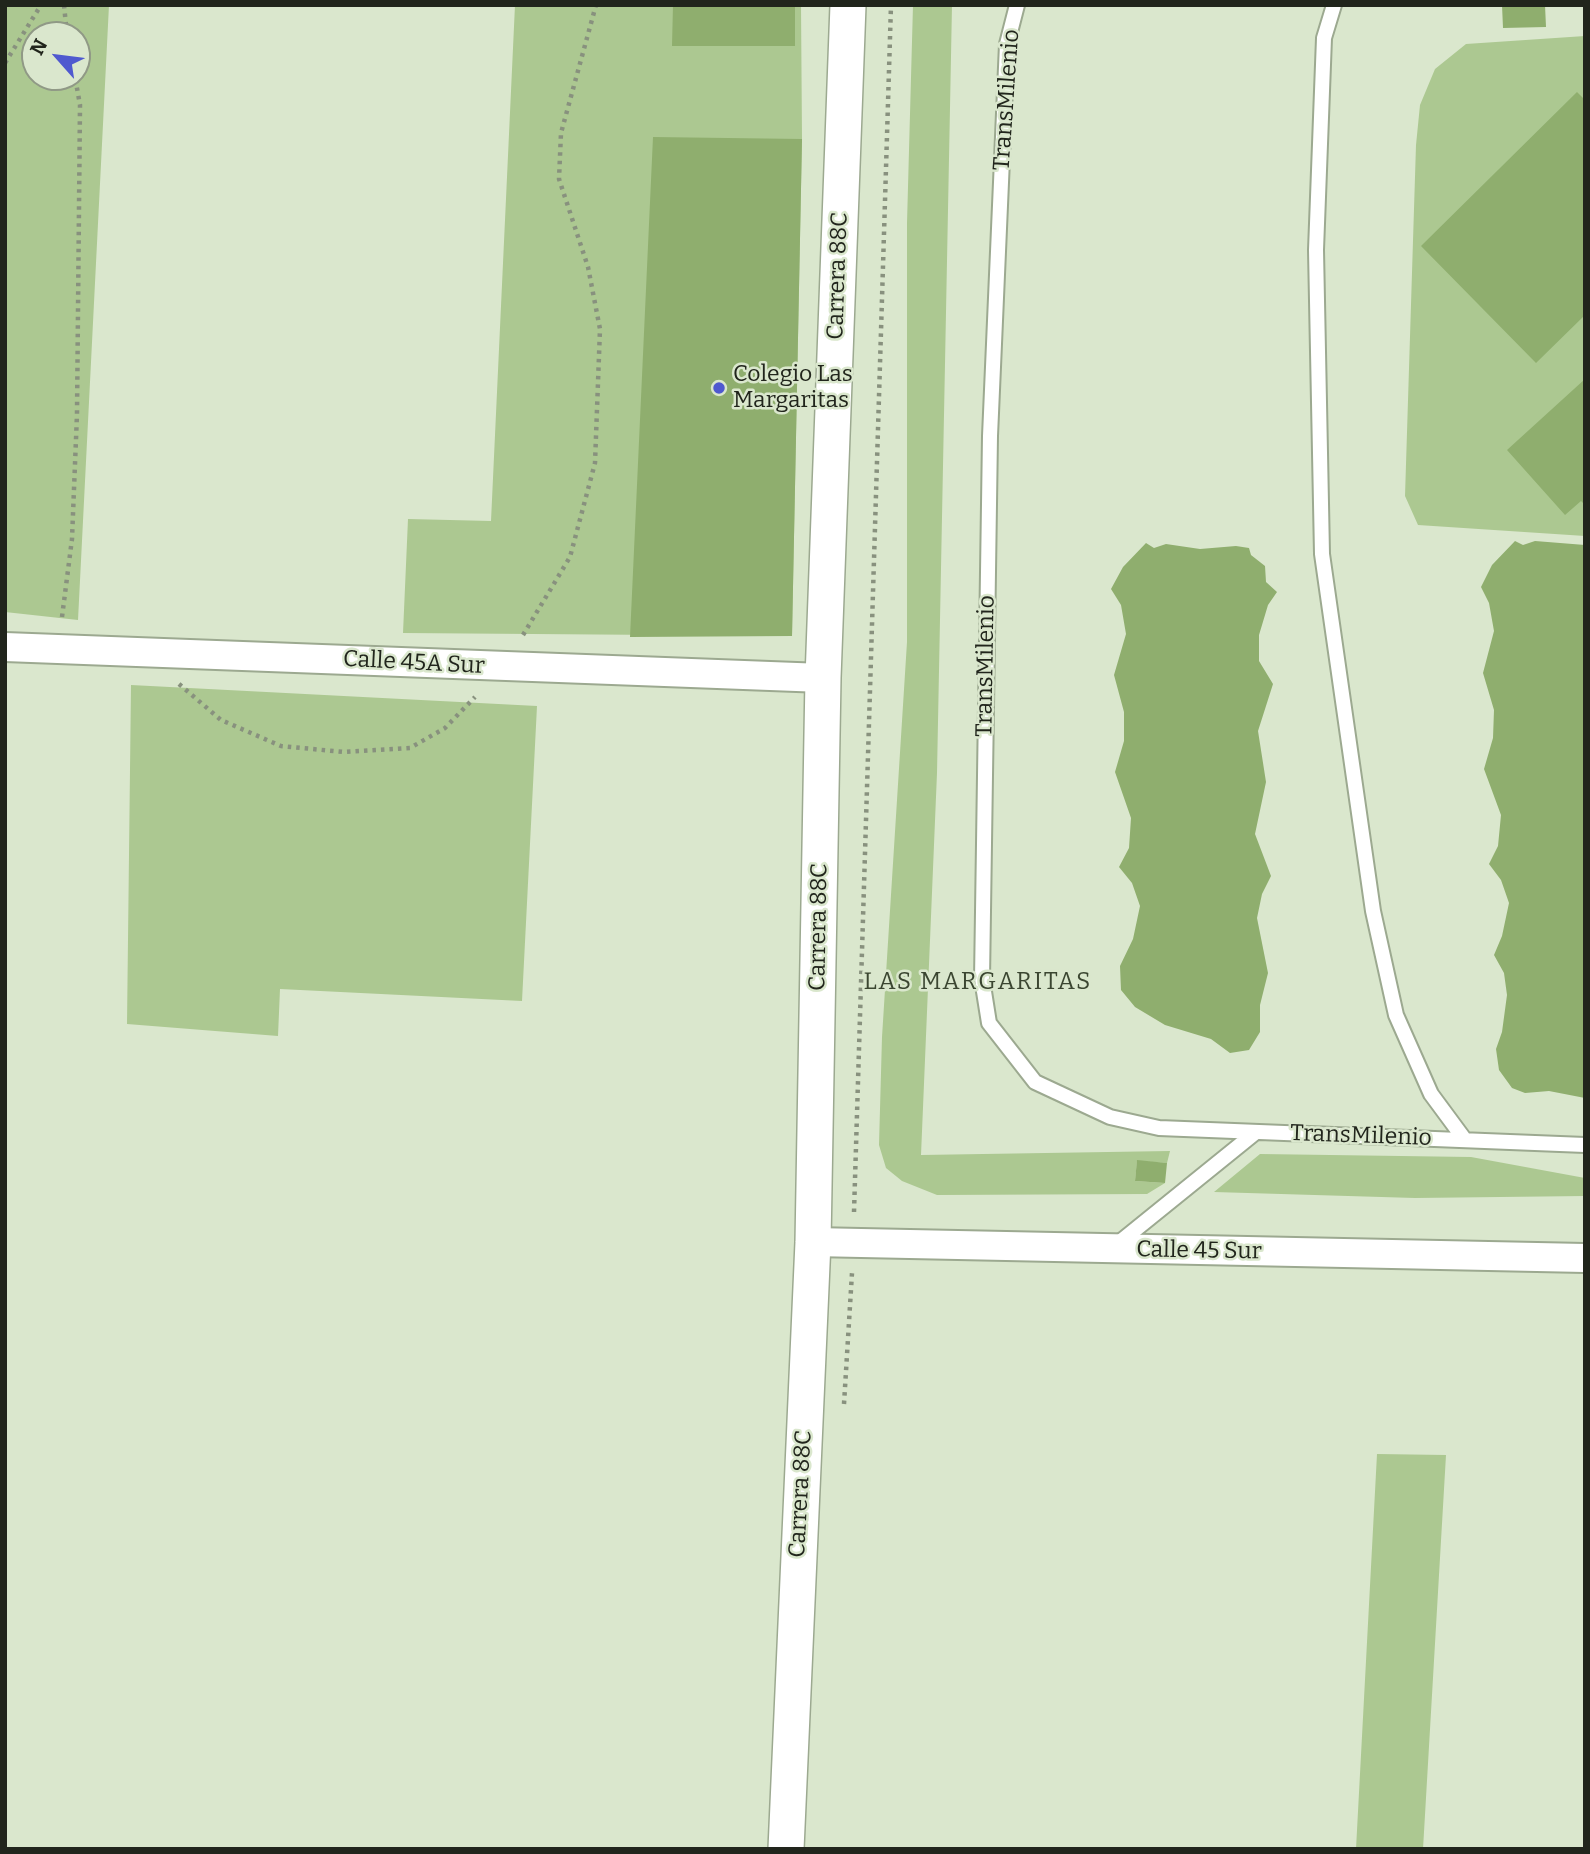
<!DOCTYPE html>
<html>
<head>
<meta charset="utf-8">
<style>
  body { margin:0 }
  #map { position:relative; width:1590px; height:1854px; overflow:hidden; background:#dae7cd; font-family:Bitter,serif }
  canvas { display:block }
  .frame { position:absolute; inset:0; border:7px solid #21251c; pointer-events:none }
  .north { position:absolute; left:21px; top:21px; width:70px; height:70px; box-sizing:border-box; background:#dae7cd; border:2px solid #909986; border-radius:50%; rotate:298deg; font-size:19px; font-weight:700; line-height:28px; text-align:center; color:#21251c }
  .north::after { content:''; display:block; margin:auto; width:24px; height:32px; background:#4f59cf; clip-path:polygon(50% 0,100% 100%,50% 72%,0 100%) }
</style>
</head>
<body>
<div id="map">
<canvas width="1590" height="1854"></canvas>
<div class="frame"></div>
<div class="north">N</div>
</div>
<script>
const g = document.querySelector('canvas').getContext('2d');
g.lineJoin = 'round';
function paint(path, color) {
  g.fillStyle = color;
  g.fill(path, 'evenodd');
}
function toPath(rows) {
  const path = new Path2D();
  for (const r of rows) {
    path.moveTo(r[0], r[1]);
    for (let i = 2; i < r.length; i += 2) path.lineTo(r[i], r[i + 1]);
  }
  return path;
}
function strokePath(path, color, width, dash) {
  g.strokeStyle = color;
  g.lineWidth = width;
  g.lineCap = dash ? 'butt' : 'round';
  g.setLineDash(dash || []);
  g.stroke(path);
}
function write(font, color, halo, rows, align = 'center') {
  g.font = font + ' Bitter,serif';
  g.lineWidth = 5;
  g.setLineDash([]);
  g.textBaseline = 'middle';
  g.strokeStyle = halo;
  g.fillStyle = color;
  for (const [text, x, y, turn = 0] of rows) {
    g.save();
    g.translate(x, y);
    g.rotate((+turn || 0) * Math.PI / 180);
    g.textAlign = isNaN(turn) ? turn : align;
    if (halo) g.strokeText(text, 0, 0);
    g.fillText(text, 0, 0);
    g.restore();
  }
}
const green = toPath([
  [5,5,109,5,78,620,5,612],
  [77,35,77,77,35,77,35,35],
  [515,5,801,5,802,139,792,636,403,633,408,519,491,521],
  [913,5,952,5,937,773,921,1155,1170,1151,1167,1163,1137,1161,1135,1181,1165,1183,1147,1194,937,1195,902,1181,886,1168,879,1145,882,1037,907,642,907,223],
  [1585,36,1585,536,1418,525,1405,496,1416,145,1420,105,1435,69,1466,44],
  [131,685,537,706,522,1001,280,989,278,1036,127,1024],
  [1260,1154,1471,1157,1585,1178,1585,1196,1415,1198,1214,1192],
  [1377,1454,1446,1455,1423,1849,1356,1849]
]);
const building = toPath([
  [673,5,795,5,795,46,672,46],
  [1502,5,1545,5,1546,27,1503,28],
  [1577,92,1585,100,1585,315,1536,363,1421,246],
  [653,137,802,139,792,636,630,637],
  [1585,379,1585,505,1581,501,1565,515,1507,450],
  [1515,541,1523,545,1535,541,1585,545,1585,1098,1549,1091,1525,1093,1512,1088,1499,1070,1496,1049,1502,1032,1507,995,1504,973,1494,955,1502,936,1509,903,1501,880,1489,864,1498,846,1501,815,1484,769,1493,738,1494,710,1483,673,1494,631,1489,603,1481,587,1492,565],
  [1146,543,1154,548,1166,544,1200,549,1236,546,1249,548,1251,555,1265,566,1266,582,1277,592,1268,605,1259,635,1259,661,1273,684,1258,731,1266,782,1255,834,1271,876,1262,894,1257,918,1268,973,1260,1005,1260,1032,1249,1050,1230,1053,1211,1039,1165,1025,1135,1007,1121,990,1120,966,1133,939,1140,906,1132,883,1119,867,1129,848,1131,818,1115,772,1124,741,1124,712,1114,675,1126,634,1121,605,1111,589,1123,567],
  [1137,1160,1167,1163,1165,1183,1135,1181]
]);
const path = toPath([
  [64,5,67,35],
  [5,63,41,5],
  [62,617,72,539,77,414,80,105,75,77],
  [523,635,570,557,595,463,600,329,588,267,559,179,561,133,596,5],
  [179,684,221,720,281,746,344,752,410,748,445,728,475,697],
  [854,1212,891,5],
  [844,1404,852,1273]
]);
const service = toPath([
  [1017,5,1007,44,990,436,982,979,989,1023,1035,1082,1110,1117,1159,1128,1585,1145],
  [1334,5,1324,38,1316,250,1322,554,1373,911,1396,1015,1431,1094,1465,1140],
  [1115,1246,1256,1132]
]);
const minor = toPath([
  [5,647,823,678],
  [813,1242,1585,1258]
]);
const tertiary = toPath([
  [786,1849,813,1242,823,678,848,5]
]);
const markers = [
  [719,388,7,"#4f59cf"]
];
const streetNames = [
  ["TransMilenio",1007,100,-86],
  ["Carrera 88C",838,276,-88],
  ["Calle 45A Sur",414,663,3],
  ["TransMilenio",986,666,-89],
  ["Carrera 88C",819,927,-89],
  ["TransMilenio",1361,1136,2],
  ["Calle 45 Sur",1199,1251,1],
  ["Carrera 88C",801,1494,-87]
];
const poiNames = [
  ["Colegio Las",733,375],
  ["Margaritas",733,401]
];
const neighbourhoodNames = [
  ["LAS MARGARITAS",978,982]
];
paint(green, '#acc891');
paint(building, '#8fae6e');
strokePath(service, '#9ca990', 18);
strokePath(minor, '#9ca990', 32);
strokePath(tertiary, '#9ca990', 38);
strokePath(path, '#88917e', 4.5, [3.5, 5]);
strokePath(service, '#fff', 14);
strokePath(minor, '#fff', 28);
strokePath(tertiary, '#fff', 35);
for (const [x, y, r, color] of markers) {
  const dot = new Path2D();
  dot.arc(x, y, r, 0, 2 * Math.PI);
  g.fillStyle = color;
  g.fill(dot);
  strokePath(dot, '#dae7cd', 2.5);
}
write('23px', '#21251c', '#dae7cd', streetNames);
write('23px', '#21251c', '#dae7cd', poiNames, 'left');
g.letterSpacing = '2px';
write('24px', '#3b4631', '#dae7cd', neighbourhoodNames);
g.letterSpacing = '0px';
</script>
</body>
</html>
